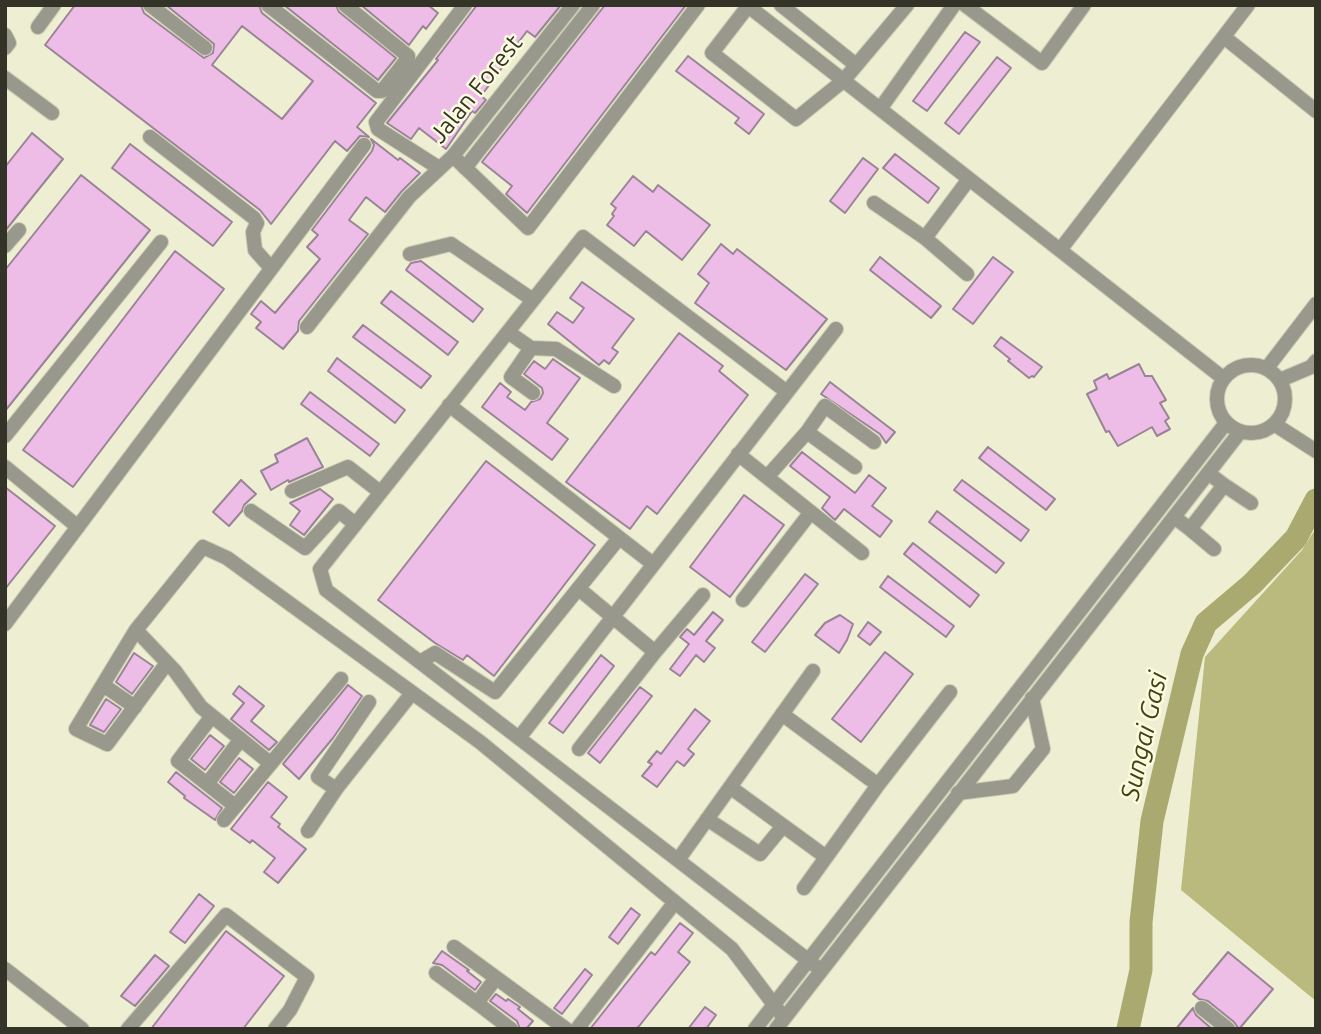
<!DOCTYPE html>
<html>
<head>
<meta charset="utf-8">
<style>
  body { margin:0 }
  #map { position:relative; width:1321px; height:1034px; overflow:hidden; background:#eeeed2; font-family:Ubuntu,sans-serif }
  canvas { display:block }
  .frame { position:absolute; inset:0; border:7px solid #333328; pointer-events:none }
</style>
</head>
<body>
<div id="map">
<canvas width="1321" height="1034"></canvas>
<div class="frame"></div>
</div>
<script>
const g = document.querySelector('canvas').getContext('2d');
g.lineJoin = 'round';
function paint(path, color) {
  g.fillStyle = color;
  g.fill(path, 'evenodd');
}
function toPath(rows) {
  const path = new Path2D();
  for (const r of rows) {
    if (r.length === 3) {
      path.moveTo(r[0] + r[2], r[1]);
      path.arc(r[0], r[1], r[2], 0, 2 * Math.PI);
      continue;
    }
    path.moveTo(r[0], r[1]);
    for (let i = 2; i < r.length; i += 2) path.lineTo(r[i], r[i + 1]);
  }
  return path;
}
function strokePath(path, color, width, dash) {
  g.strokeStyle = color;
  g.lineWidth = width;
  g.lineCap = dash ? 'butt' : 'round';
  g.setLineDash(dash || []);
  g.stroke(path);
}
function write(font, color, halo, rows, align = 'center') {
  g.font = font + ' Ubuntu,sans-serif';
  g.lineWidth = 5;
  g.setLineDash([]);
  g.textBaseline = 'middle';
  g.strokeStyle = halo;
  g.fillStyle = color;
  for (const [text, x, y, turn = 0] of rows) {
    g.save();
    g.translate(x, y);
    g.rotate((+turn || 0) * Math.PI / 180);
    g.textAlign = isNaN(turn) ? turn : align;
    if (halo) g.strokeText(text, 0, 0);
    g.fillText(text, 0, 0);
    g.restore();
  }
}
const forest = toPath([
  [1316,528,1316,1001,1181,890,1205,657,1302,550]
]);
const river = toPath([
  [1128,1029,1141,970,1141,922,1152,821,1192,654,1206,623,1252,584,1296,538,1316,500]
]);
const building = toPath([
  [75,5,141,5,144,13,204,58,213,53,214,44,166,5,259,5,262,13,376,103,357,127,369,137,360,136,347,151,335,141,271,224,260,210,45,45,75,5],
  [242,26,313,81,282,119,212,65,242,26],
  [284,5,336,5,339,12,396,58,378,80,284,5],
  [361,5,428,5,438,13,426,29,423,26,409,45,361,5],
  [477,5,561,5,535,37,527,31,511,52,513,53,481,96,486,100,475,113,472,111,446,149,419,128,411,139,387,123,438,60,436,59,477,5],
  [605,5,686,5,527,213,506,194,512,186,482,162,605,5],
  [965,32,980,42,927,111,913,101,965,32],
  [688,56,764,114,749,134,735,123,739,118,676,71,688,56],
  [997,57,1011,68,959,134,945,123,997,57],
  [32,133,63,159,5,231,5,167,32,133],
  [371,139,398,160,400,158,420,173,402,191,385,212,366,197,349,220,368,234,299,321,298,331,283,349,256,328,261,322,251,314,261,301,275,313,320,259,307,247,318,235,312,230,372,151,374,145,371,139],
  [130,144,232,222,213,246,112,168,130,144],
  [895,154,939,188,928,203,883,168,895,154],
  [863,158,878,169,845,213,830,201,863,158],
  [81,175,150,230,5,411,5,270,81,175],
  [633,176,653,192,658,185,710,225,682,260,646,231,634,246,607,225,614,216,612,214,616,208,611,204,633,176],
  [721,244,733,254,737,249,827,319,786,370,695,303,709,283,698,274,721,244],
  [175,251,224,289,73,487,23,450,175,251],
  [880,257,941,306,931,318,870,270,880,257],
  [993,257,1013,272,973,324,953,309,993,257],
  [421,261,483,309,473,322,406,270,411,263,421,261],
  [582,282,634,319,612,348,618,352,609,364,604,360,599,365,548,324,557,312,573,323,584,308,570,298,582,282],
  [391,291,458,342,448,355,381,303,391,291],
  [363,325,431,376,421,388,353,337,363,325],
  [679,333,723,366,719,371,748,395,657,514,647,506,630,529,566,482,679,333],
  [1001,337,1042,367,1034,377,1032,376,1029,378,1008,361,1010,359,994,346,1001,337],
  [337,358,405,410,395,423,328,371,337,358],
  [553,359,580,378,547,423,568,439,552,460,482,407,500,383,511,392,507,397,525,410,531,402,540,399,543,393,542,388,524,374,534,361,545,369,553,359],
  [1139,364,1145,376,1152,376,1166,400,1160,403,1169,418,1165,421,1170,429,1157,436,1152,427,1118,446,1109,431,1106,432,1087,394,1097,389,1094,381,1107,374,1109,379,1139,364],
  [830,382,895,432,886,443,880,434,821,394,830,382],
  [310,392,379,444,370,456,301,404,310,392],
  [307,438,323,467,289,482,288,480,271,490,261,471,278,462,275,455,307,438],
  [988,447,1055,499,1046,510,979,458,988,447],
  [802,452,855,493,869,475,886,488,872,506,892,521,880,537,844,509,835,520,822,508,830,497,790,466,802,452],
  [486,461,595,545,494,676,467,655,463,660,435,643,378,600,486,461],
  [241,480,256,494,244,505,242,511,229,526,213,512,241,480],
  [962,480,1029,530,1021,541,954,490,962,480],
  [5,487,55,526,5,589,5,487],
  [320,489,333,499,304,535,290,525,300,511,290,503,320,489],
  [744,495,784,525,730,597,690,567,744,495],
  [937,511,1004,563,996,573,929,522,937,511],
  [913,543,979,595,970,607,904,554,913,543],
  [805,574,818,584,765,652,752,642,805,574],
  [888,576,954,626,946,637,880,587,888,576],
  [713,612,723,620,706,641,715,648,704,662,696,655,680,676,670,669,689,644,680,637,687,629,694,635,713,612],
  [840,615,853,624,847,640,839,653,815,635,825,623,840,615],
  [868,622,881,632,870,645,858,636,868,622],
  [885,652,913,674,861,742,832,719,885,652],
  [134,653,153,666,132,694,116,682,134,653],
  [601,655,614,666,563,733,549,723,601,655],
  [348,685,362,696,333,738,299,779,283,764,348,685],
  [239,686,264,706,251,721,277,742,269,750,231,719,244,703,233,694,239,686],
  [640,687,652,696,600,763,588,753,640,687],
  [106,699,121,709,104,732,90,725,106,699],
  [695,709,710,721,688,749,694,754,684,766,677,761,657,787,642,776,652,764,648,762,657,751,661,754,695,709],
  [210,735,224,746,205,770,191,759,210,735],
  [239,758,253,769,234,793,220,782,239,758],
  [176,772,222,808,215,820,184,798,185,796,168,782,176,772],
  [268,782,287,797,271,817,280,824,278,827,306,849,278,883,264,872,275,858,252,840,250,843,231,829,268,782],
  [199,894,214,906,185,943,170,932,199,894],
  [631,908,640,915,618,944,609,937,631,908],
  [680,923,693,933,678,952,690,962,640,1025,636,1029,590,1029,651,952,655,955,680,923],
  [226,931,284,976,243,1029,151,1029,226,931],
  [442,951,469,970,467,971,481,982,475,990,442,965,433,963,442,951],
  [1228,952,1273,989,1239,1029,1234,1022,1208,1001,1199,999,1193,994,1228,952],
  [155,955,169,966,135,1006,121,996,155,955],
  [585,969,592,975,562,1014,554,1008,585,969],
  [496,994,506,1001,508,999,520,1007,518,1009,533,1021,526,1029,520,1029,517,1021,490,1001,496,994],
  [705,1007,716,1015,706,1029,688,1029,705,1007],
  [1193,1008,1196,1015,1212,1029,1176,1029,1193,1008]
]);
const minor = toPath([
  [150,5,205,48],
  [268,5,377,91,382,91,408,58,408,56,345,5],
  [749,5,712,53,796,119,843,81,907,5],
  [781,5,856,65],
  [954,5,880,109,1223,378],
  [965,5,1042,63,1084,5],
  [748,6,880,109],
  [38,27,54,5],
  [5,35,9,43,5,48],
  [1224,37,1316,111],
  [5,78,52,113],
  [150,137,254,218,257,223,253,232,255,250,271,268],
  [453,156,528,228,698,5],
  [439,168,378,129,376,122,465,5],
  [465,168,593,5],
  [874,203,925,238],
  [5,246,19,230],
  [1060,250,1248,5],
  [410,254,451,244,533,300],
  [967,274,925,238,969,179],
  [307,327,409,197,453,156,573,5],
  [508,332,531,348,556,349,614,386],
  [531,348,511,377,533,393],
  [1251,399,34],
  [1267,368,1316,304],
  [1280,380,1311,367,1316,361],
  [787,392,583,237,320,569,326,590,821,970],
  [449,405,653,564],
  [1274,424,1316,451],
  [807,432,825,406,874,442],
  [5,436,161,242],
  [738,454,862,553],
  [5,467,78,527],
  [767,477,807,432,855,467],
  [1224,485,1251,503],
  [292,491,348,467,380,492],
  [251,511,305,548,339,511,355,524],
  [1174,517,1190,529,1224,485,1208,473],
  [1190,529,1214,549],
  [579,589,655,652,703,595],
  [743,600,811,512],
  [5,624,364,145],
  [136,630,76,729,107,744,167,663],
  [420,662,435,653,495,692,619,538],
  [103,685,135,707],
  [782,714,878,785,950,692],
  [212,716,178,761,235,806],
  [519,738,836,329],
  [579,749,655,652],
  [270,763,201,707,175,671,136,630,203,547,227,558,480,742,732,949,784,1018],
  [207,784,241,739],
  [730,787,826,857],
  [336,789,318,777,369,702],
  [958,793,1013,786,1043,749,1032,698],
  [707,819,760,854,783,826],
  [224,820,341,679],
  [308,831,336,789,412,693],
  [678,860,813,671],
  [804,888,878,785],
  [454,947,566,1029],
  [5,969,82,1029],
  [436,973,477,1003],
  [496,978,477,1003,511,1029],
  [1202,1008,1228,1029],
  [128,1029,226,915,307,977,290,1010,275,1029],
  [577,1029,675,902],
  [755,1029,1226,423],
  [776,1029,1240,432]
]);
const streetNames = [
  ["Jalan Forest",476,89,-51]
];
const waterNames = [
  ["Sungai Gasi",1144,736,-77]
];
paint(forest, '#bab97e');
strokePath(river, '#aaa96f', 23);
paint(building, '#edbde8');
strokePath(building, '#998496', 2);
strokePath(minor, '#ccccb3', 16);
strokePath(minor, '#98988d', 14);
write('24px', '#333328', '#fbfbdf', streetNames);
write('italic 26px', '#444215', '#fbfbdf', waterNames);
</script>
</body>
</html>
